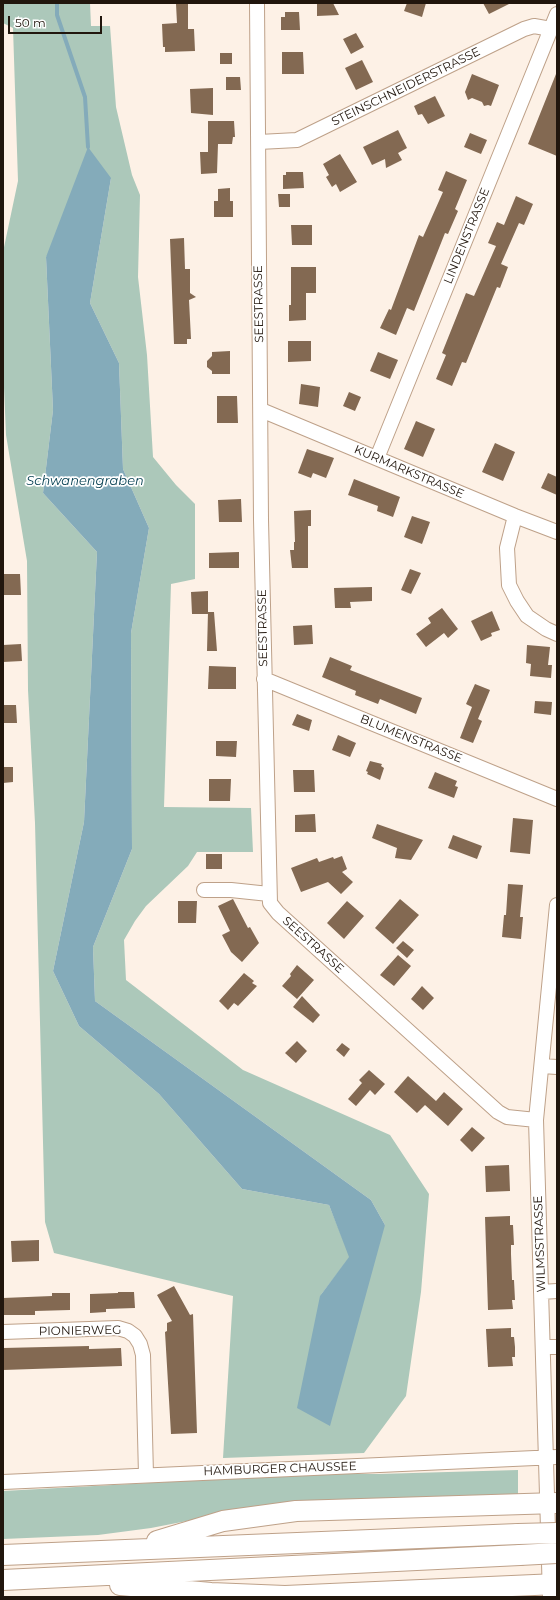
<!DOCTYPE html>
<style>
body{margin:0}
#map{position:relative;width:560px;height:1600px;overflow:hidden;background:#fdf1e6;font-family:Montserrat,sans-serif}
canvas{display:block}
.frame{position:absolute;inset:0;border:4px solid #21160d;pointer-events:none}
.scale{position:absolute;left:8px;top:16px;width:94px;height:18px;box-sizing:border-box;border:2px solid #21160d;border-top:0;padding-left:5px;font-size:12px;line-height:14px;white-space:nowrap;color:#21160d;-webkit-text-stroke:3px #fff;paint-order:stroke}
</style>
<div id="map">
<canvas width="560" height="1600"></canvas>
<div class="frame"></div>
<div class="scale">50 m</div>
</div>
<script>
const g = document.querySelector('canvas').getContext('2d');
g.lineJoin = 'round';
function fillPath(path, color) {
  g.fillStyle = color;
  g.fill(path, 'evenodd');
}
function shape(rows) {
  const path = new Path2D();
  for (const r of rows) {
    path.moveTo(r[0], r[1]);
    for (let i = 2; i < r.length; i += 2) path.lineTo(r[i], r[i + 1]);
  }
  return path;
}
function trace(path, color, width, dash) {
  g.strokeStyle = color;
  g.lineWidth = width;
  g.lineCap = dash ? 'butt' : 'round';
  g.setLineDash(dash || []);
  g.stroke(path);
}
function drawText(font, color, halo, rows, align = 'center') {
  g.font = font + ' Montserrat,sans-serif';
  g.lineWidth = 3.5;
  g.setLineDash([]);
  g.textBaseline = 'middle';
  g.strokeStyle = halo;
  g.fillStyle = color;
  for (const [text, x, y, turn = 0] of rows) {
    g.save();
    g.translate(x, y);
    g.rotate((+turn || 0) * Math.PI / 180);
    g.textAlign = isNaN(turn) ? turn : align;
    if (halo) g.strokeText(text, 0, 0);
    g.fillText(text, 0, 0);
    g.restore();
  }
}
fillPath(shape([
 [3,3,90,3,91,26,110,26,116,107,132,175,140,195,138,277,147,355,153,457,176,485,195,504,195,579,171,584,164,807,251,808,253,852,197,852,188,866,146,906,135,921,124,940,126,980,243,1070,390,1135,429,1194,421,1292,406,1396,364,1453,223,1458,233,1296,54,1253,45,1222,35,823,28,690,27,561,6,435,3,364,3,252,18,181,13,28,3,23],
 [111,178,90,303,119,363,123,469,149,528,131,633,132,849,93,947,95,1001,371,1200,385,1225,320,1296,350,1257,329,1205,242,1189,159,1094,79,1026,53,971,84,822,97,552,43,493,53,410,46,257],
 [518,1470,518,1498,233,1512,151,1528,98,1535,3,1539,3,1491,314,1474,378,1474]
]), '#acc8ba');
fillPath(shape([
 [88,147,111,178,90,303,119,363,123,469,149,528,131,633,132,849,93,947,95,1001,371,1200,385,1225,330,1426,297,1408,320,1296,349,1257,329,1205,242,1189,159,1094,79,1026,53,971,84,822,97,552,43,493,53,410,46,257]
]), '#84abba');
trace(shape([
 [57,3,57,15,85,97,88,147]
]), '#84abba', 4);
fillPath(shape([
 [317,3,333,3,339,15,317,16],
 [407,3,426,3,422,17,404,11],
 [483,3,511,3,489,14],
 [176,4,188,4,188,29,194,29,195,51,165,52,165,47,163,47,162,24,177,23],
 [285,12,299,12,300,30,281,30,281,17,285,17],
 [356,33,364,47,351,54,343,39],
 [282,52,303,52,304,74,282,74],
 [220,53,232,53,232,64,220,64],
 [362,60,373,82,356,90,345,68],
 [472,74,499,85,491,106,488,105,484,106,482,102,472,98,468,100,465,92],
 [556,74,557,74,557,156,528,144],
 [226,77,240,77,241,90,226,90],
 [213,88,213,115,191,113,190,89],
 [435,96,445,116,428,124,422,114,418,115,414,106],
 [208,121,234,121,235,137,233,137,232,144,218,144,217,173,201,174,200,152,208,152],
 [398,130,407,148,398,153,402,160,386,168,385,159,372,165,363,147],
 [470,133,487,140,481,154,464,147],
 [340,154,357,182,340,192,336,184,332,187,326,177,329,175,323,164],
 [446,171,467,180,455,209,458,211,448,234,445,233,414,311,407,308,396,335,380,328,389,309,391,310,419,235,423,237,443,192,438,190],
 [286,172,303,172,304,188,283,189,283,175,286,175],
 [230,188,230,201,233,201,233,217,214,217,214,201,218,201,218,189],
 [278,194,290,194,290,207,279,207],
 [516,196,533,204,524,225,519,223,501,264,508,267,500,288,497,287,466,363,462,362,452,386,436,379,446,355,442,353,466,293,474,296,496,246,488,243,497,222,504,225],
 [291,225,312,225,312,245,292,245],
 [184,238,185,269,190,269,190,293,196,297,189,300,191,339,187,339,187,344,174,344,170,239],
 [291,267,316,267,316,293,306,293,306,320,289,321,289,305,291,305],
 [288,341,311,341,311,361,288,362],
 [230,351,230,374,212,374,212,371,207,367,207,361,212,356,212,352],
 [378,352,398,360,390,379,370,371],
 [301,384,320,387,318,407,299,404],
 [349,392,361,397,355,411,343,406],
 [217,396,237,396,238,423,217,423],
 [416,421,435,429,423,457,404,449],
 [495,443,515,452,503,481,482,472],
 [307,449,334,458,326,478,313,473,311,478,298,473],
 [548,473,557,477,557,495,541,488],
 [354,479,400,497,393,517,377,511,378,506,348,495],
 [241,499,242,522,219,522,218,500],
 [311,510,311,526,308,526,308,568,292,568,290,550,294,550,294,542,295,542,294,511],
 [412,516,430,522,422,544,404,537],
 [239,552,239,568,209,568,209,553],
 [410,569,421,573,411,594,401,590],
 [3,574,20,574,21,595,3,595],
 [372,587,372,601,350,602,351,608,335,608,334,588],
 [208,591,208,614,192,614,191,592],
 [442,608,458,629,448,638,444,633,426,647,416,634,431,623,428,618],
 [492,611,500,630,491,633,492,636,481,641,471,621],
 [208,612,214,612,217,651,207,651],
 [312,625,313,644,294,645,293,626],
 [21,644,22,661,3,662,3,645],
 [527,645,550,647,548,665,552,665,551,678,530,676,531,664,526,663],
 [330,657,352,666,350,670,422,698,416,714,380,699,378,704,355,695,356,691,322,677],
 [209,666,236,667,236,689,208,689],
 [475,684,490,690,478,719,482,721,473,743,460,738,472,707,466,704],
 [535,701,552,702,551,715,534,713],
 [3,705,16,705,17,723,3,723],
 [297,714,312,720,309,731,292,725],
 [338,735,356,743,350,757,332,750],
 [216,741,237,741,236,757,216,756],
 [370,761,382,764,381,766,384,768,380,780,367,774,368,772,366,771],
 [3,767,13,767,13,782,3,783],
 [293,770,314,770,315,792,294,792],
 [435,772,457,781,455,786,458,787,454,798,428,788],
 [209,779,231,779,230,801,209,801],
 [315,814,316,832,295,832,295,815],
 [513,818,533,820,530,854,510,852],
 [377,824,423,840,411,860,395,858,397,848,372,838],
 [453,835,482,846,477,859,448,848],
 [206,854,222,854,222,869,206,869],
 [342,856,347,869,342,872,353,882,341,894,328,882,301,892,291,868,317,858,319,862,333,857,334,859],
 [508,884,523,885,520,917,523,917,521,939,502,937,504,915,506,915],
 [233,899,248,928,250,927,259,943,242,962,231,952,222,935,230,931,218,906],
 [400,899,419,915,393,944,375,928],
 [178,901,197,901,196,923,178,923],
 [347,901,364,916,344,939,327,923],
 [403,941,414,950,407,958,396,948],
 [398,955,411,966,394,986,380,975],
 [297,965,314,980,297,999,282,986,291,976,290,974],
 [244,973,254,981,252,983,257,986,238,1006,234,1003,228,1010,219,1001],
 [422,986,434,998,423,1010,411,999],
 [302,996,320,1015,313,1023,293,1007],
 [297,1041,307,1051,296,1063,285,1053],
 [342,1043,350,1049,344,1057,336,1050],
 [369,1070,385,1084,375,1095,370,1090,356,1106,348,1099,362,1083,359,1080],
 [408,1076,436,1101,444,1092,463,1109,448,1126,425,1105,417,1113,394,1092],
 [472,1127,485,1138,472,1152,460,1140],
 [509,1165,510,1191,486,1192,485,1166],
 [510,1216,510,1225,513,1225,514,1245,511,1245,511,1254,512,1280,514,1280,515,1300,512,1300,513,1309,488,1310,485,1217],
 [39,1240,39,1261,12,1262,11,1241],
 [174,1286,190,1315,193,1314,197,1433,171,1434,165,1332,167,1331,167,1323,172,1321,157,1295],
 [118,1292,134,1292,135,1308,106,1309,106,1312,90,1313,90,1294,118,1293],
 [52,1293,70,1293,70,1310,35,1311,35,1315,3,1315,3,1298,52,1296],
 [511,1328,511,1337,514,1337,515,1347,515,1357,512,1357,513,1366,488,1367,486,1329],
 [89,1346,89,1349,121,1348,122,1366,3,1370,3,1348]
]), '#836952');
const minor = shape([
 [257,3,261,520,270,903,278,913,498,1112,507,1117,536,1120],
 [259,142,297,140,524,29,534,26,551,29],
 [261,410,515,516,557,532],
 [377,458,557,14],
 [515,516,507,548,509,585,517,601,527,616,546,629,557,634],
 [264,679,557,799],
 [204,890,231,890,269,894],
 [542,1066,557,1067],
 [541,1292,557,1291],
 [3,1332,118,1328,128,1331,135,1336,140,1344,143,1355,146,1475],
 [543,1347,557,1347],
 [3,1482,557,1457],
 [550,1597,536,1120,557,905]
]);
const highway = shape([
 [157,1541,223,1521,296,1511,557,1503],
 [3,1555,518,1534],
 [3,1580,520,1555],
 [120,1585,211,1593,285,1596,557,1584]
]);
trace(minor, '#bea189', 16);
trace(highway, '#bea189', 22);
trace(minor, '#fff', 14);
trace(highway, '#fff', 20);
const highwayBridge = shape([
 [518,1534,557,1533],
 [520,1555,557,1553]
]);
trace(highwayBridge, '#bea189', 22, []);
trace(highwayBridge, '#fff', 20);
drawText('12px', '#21160d', '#fff', [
 ["STEINSCHNEIDERSTRASSE",406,87,-26],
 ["LINDENSTRASSE",467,236,-68],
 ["SEESTRASSE",259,304,-91],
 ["KURMARKSTRASSE",409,472,23],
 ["SEESTRASSE",263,628,-91],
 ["BLUMENSTRASSE",411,739,22],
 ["SEESTRASSE",313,945,42],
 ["WILMSSTRASSE",540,1244,-92],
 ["PIONIERWEG",80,1331,-1],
 ["HAMBURGER CHAUSSEE",280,1469,-2]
]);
drawText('italic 13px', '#074153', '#fff', [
 ["Schwanengraben",85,481]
]);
</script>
